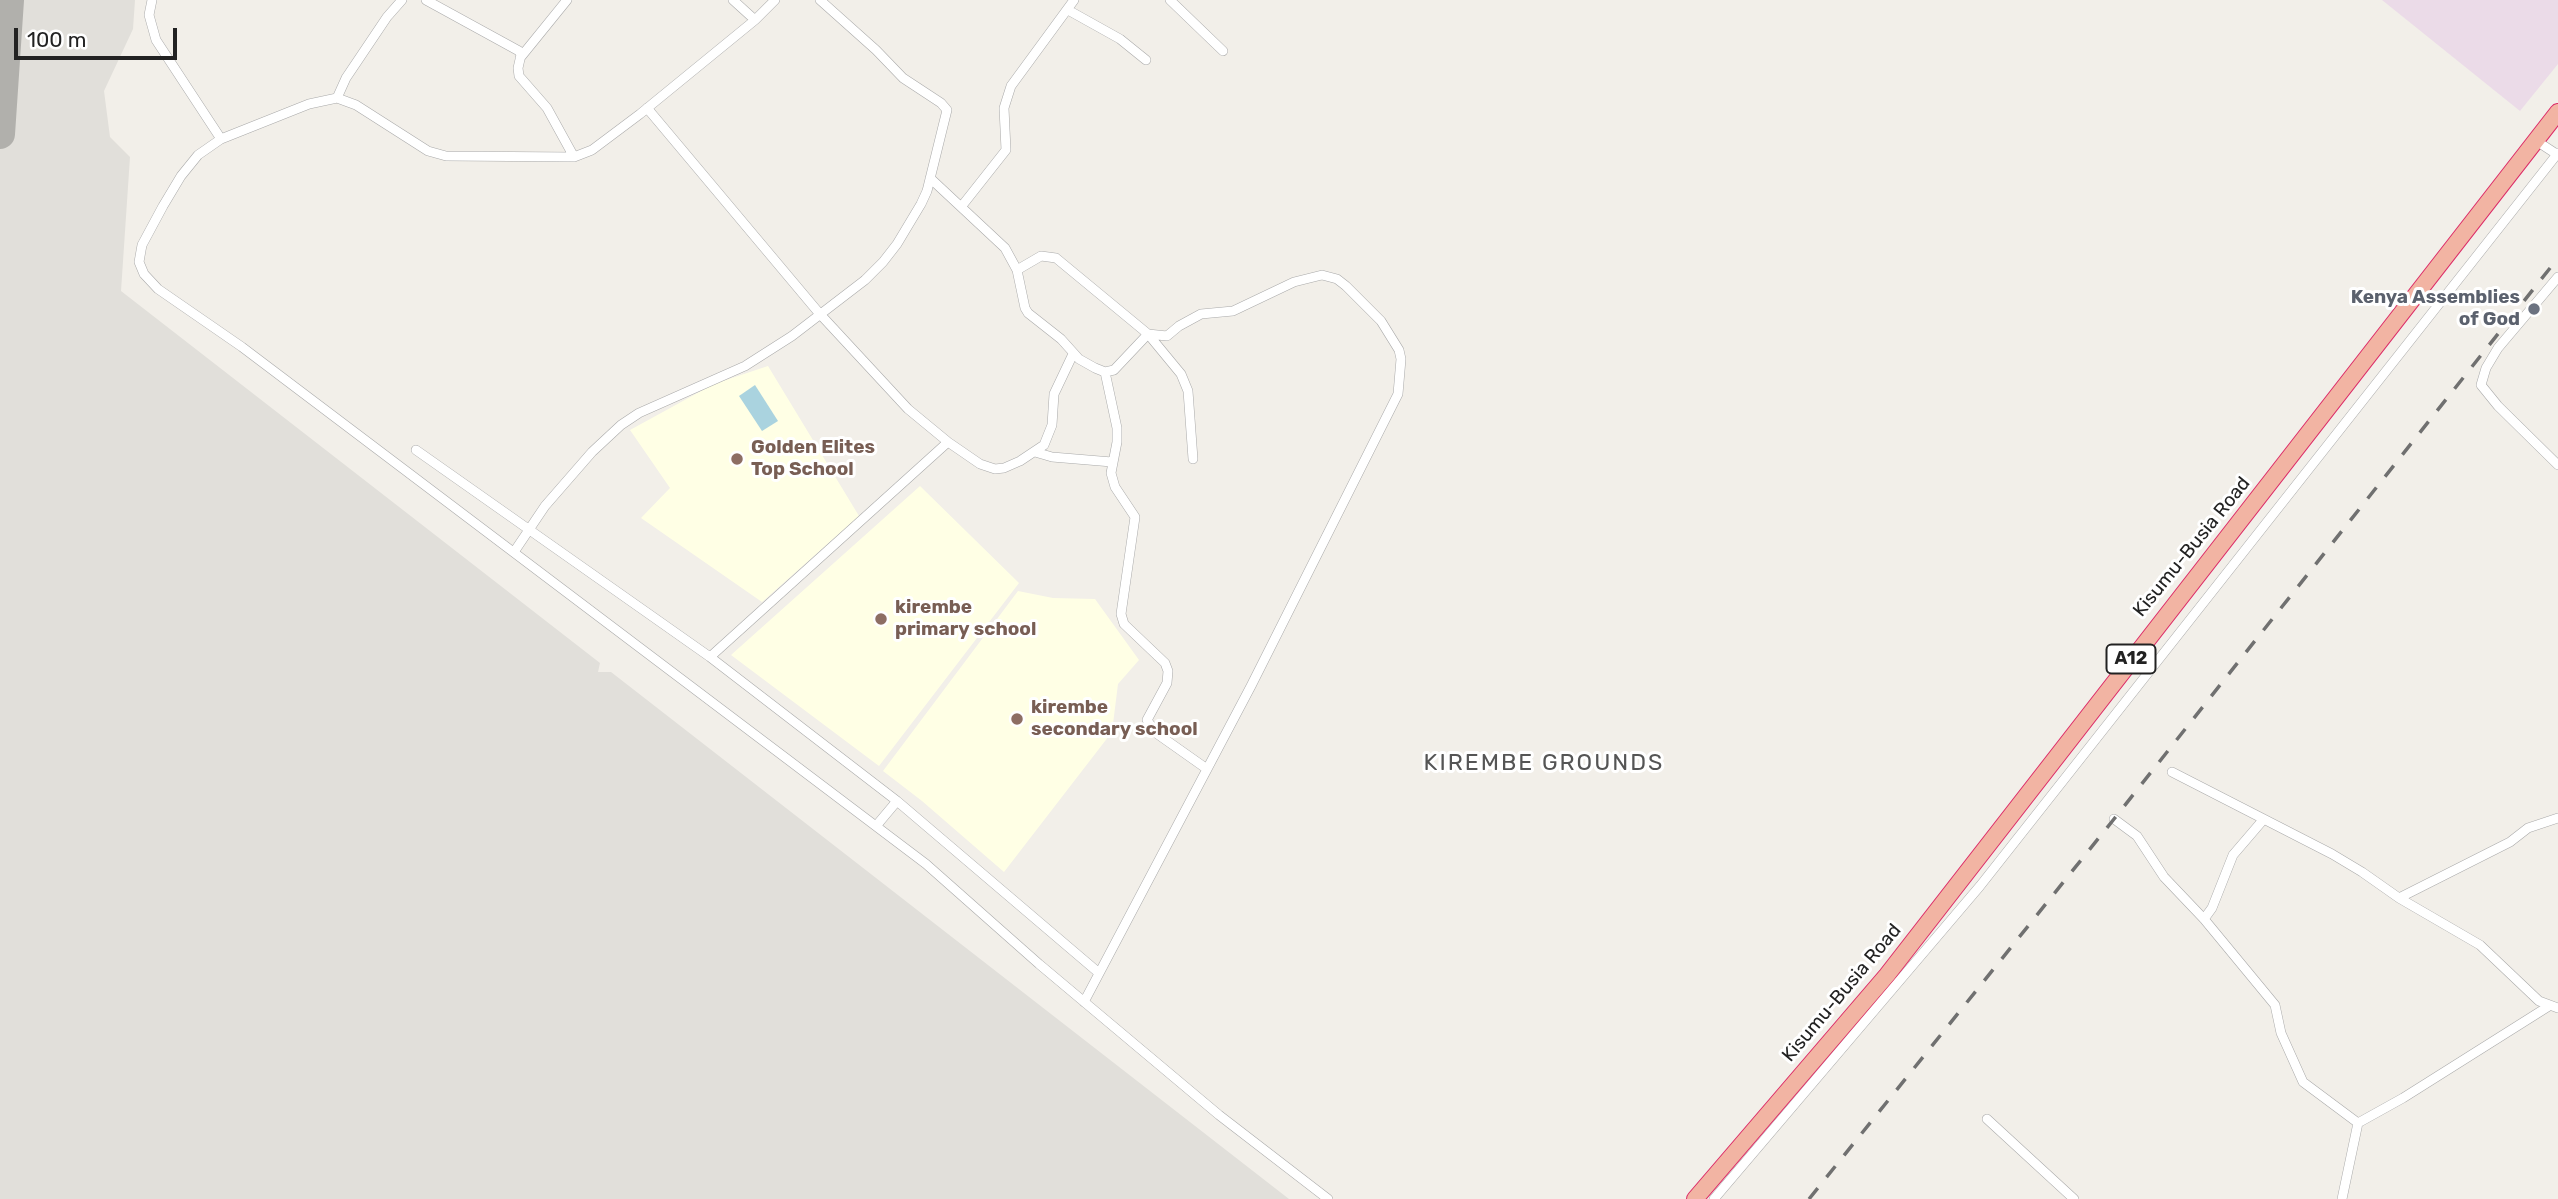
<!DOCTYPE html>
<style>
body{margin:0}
#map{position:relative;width:2558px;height:1199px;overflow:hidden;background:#f2efe9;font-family:Rubik,sans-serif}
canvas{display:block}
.scale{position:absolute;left:14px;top:28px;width:163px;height:32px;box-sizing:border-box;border:4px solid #222;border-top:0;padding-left:9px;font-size:21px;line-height:24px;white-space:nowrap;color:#222;-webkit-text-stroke:5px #fff;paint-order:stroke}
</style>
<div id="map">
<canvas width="2558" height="1199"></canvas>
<div class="scale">100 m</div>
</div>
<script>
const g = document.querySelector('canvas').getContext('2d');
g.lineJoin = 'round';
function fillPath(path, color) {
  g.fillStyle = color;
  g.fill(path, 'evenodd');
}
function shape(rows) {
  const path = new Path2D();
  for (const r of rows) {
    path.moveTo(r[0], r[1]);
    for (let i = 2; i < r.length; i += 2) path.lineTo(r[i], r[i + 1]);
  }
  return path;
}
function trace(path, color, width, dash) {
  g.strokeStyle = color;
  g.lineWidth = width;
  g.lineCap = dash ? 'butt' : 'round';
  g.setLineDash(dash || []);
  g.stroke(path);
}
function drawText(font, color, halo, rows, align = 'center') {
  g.font = font + ' Rubik,sans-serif';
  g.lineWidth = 6;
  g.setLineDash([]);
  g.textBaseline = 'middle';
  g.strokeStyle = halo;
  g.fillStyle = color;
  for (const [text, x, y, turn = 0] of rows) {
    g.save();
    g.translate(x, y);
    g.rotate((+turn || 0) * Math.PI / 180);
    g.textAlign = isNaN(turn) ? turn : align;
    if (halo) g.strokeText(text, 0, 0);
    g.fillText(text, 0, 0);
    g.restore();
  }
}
fillPath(shape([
 [2382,0,2558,0,2558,64,2520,111]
]), '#ebdbe8');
fillPath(shape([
 [768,366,859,516,762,602,641,518,670,488,630,430,714,384],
 [920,486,1019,583,879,766,731,655],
 [1018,591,1053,598,1095,599,1139,660,1118,684,1112,732,1004,872,922,801,883,771]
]), '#ffffe5');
fillPath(shape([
 [0,0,135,0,133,29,104,91,110,137,130,157,121,291,600,663,598,672,611,672,1289,1199,0,1199]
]), '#e1dfda');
fillPath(shape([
 [755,385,778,421,762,431,739,396]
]), '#aad3df');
trace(shape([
 [0,134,9,0]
]), '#b1b0ac', 30);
const minor = shape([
 [152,0,149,15,156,40,221,139],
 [426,0,519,51,521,55,518,68,519,76,547,108,574,157],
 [733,0,755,20],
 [775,0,755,20,640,114,592,150,574,157,446,156,428,151,356,105,337,98,309,104,221,139,198,155,181,176,163,206,142,245,139,262,144,274,158,289,242,347,926,864,1039,964,1219,1115,1328,1199],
 [1170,0,1223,51],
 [1068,10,1120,39,1146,60],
 [520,58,567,0],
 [337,98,346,78,387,17,402,0],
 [647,108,819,313,908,409,948,442,980,464,995,469,1004,468,1020,461,1044,445,1052,425,1054,394,1073,354],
 [2535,140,2558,155],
 [930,178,1005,248,1017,270,1025,308,1028,313,1061,339,1079,359,1095,368,1105,372,1114,370,1148,334,1167,336,1179,326,1201,314,1233,311,1294,282,1322,275,1337,279,1346,286,1381,321,1399,350,1401,359,1398,394,1251,686,1084,1002],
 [961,207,1006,150,1004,108,1011,86,1074,0],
 [1017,270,1041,256,1056,258,1148,334,1181,374,1188,391,1193,459],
 [2558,277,2498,348,2486,368,2481,385,2498,406,2558,465],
 [1105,372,1117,428,1117,442,1111,473,1115,487,1135,517,1121,614,1124,624,1165,663,1168,671,1167,683,1147,720,1156,733,1207,769],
 [416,450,710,657,897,801,1099,973],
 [1035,452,1052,457,1112,462],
 [514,552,545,506,592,452,621,425,639,413,745,366,792,336,865,280,883,262,897,244,921,204,927,191,947,110,941,103,903,78,876,50,820,0],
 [710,657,948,442],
 [2172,772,2332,854,2362,872,2399,898,2480,945,2539,1001,2558,1008],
 [2114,819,2137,836,2164,877,2204,919,2275,1005,2281,1033,2303,1082,2358,1123],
 [876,826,897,801],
 [2399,898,2510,842,2528,828,2558,818],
 [2204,919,2212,908,2233,855,2263,820],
 [1987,1119,2074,1199],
 [1714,1199,1980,886,2558,153],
 [2342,1199,2358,1123,2403,1098,2549,1006]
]);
const trunk = shape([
 [1695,1199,1887,975,2558,112]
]);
trace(minor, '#a9a9a9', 10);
trace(trunk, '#dc2a67', 18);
trace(minor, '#fff', 9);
trace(trunk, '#f2b4a3', 16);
trace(shape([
 [1809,1199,2114,819,2558,258]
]), '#707070', 3.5, [14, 14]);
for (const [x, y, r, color] of [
 [2534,309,7,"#6b7280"],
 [737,459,7,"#8d6e63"],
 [881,619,7,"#8d6e63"],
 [1017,719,7,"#8d6e63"]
]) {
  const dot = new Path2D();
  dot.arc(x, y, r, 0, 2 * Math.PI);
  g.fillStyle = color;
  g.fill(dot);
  trace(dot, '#fff', 2.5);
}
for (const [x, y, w] of [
 [2131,659,49]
]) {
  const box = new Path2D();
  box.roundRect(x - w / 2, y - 14.5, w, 29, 5);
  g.fillStyle = '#fff';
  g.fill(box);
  trace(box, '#222', 2);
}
drawText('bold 18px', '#222', null, [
 ["A12",2131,659]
]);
drawText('bold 19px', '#5b616d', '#fff', [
 ["Kenya Assemblies",2520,298],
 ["of God",2520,320]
], 'right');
drawText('bold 19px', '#785e54', '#fff', [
 ["Golden Elites",751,448],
 ["Top School",751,470],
 ["kirembe",895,608],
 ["primary school",895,630],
 ["kirembe",1031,708],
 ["secondary school",1031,730]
], 'left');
drawText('19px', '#222', '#fff', [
 ["Kisumu-Busia Road",2192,547,-51],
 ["Kisumu-Busia Road",1842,993,-50]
]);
g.letterSpacing = '2px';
drawText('23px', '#555', '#fff', [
 ["KIREMBE GROUNDS",1544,763]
]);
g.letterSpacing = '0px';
</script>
